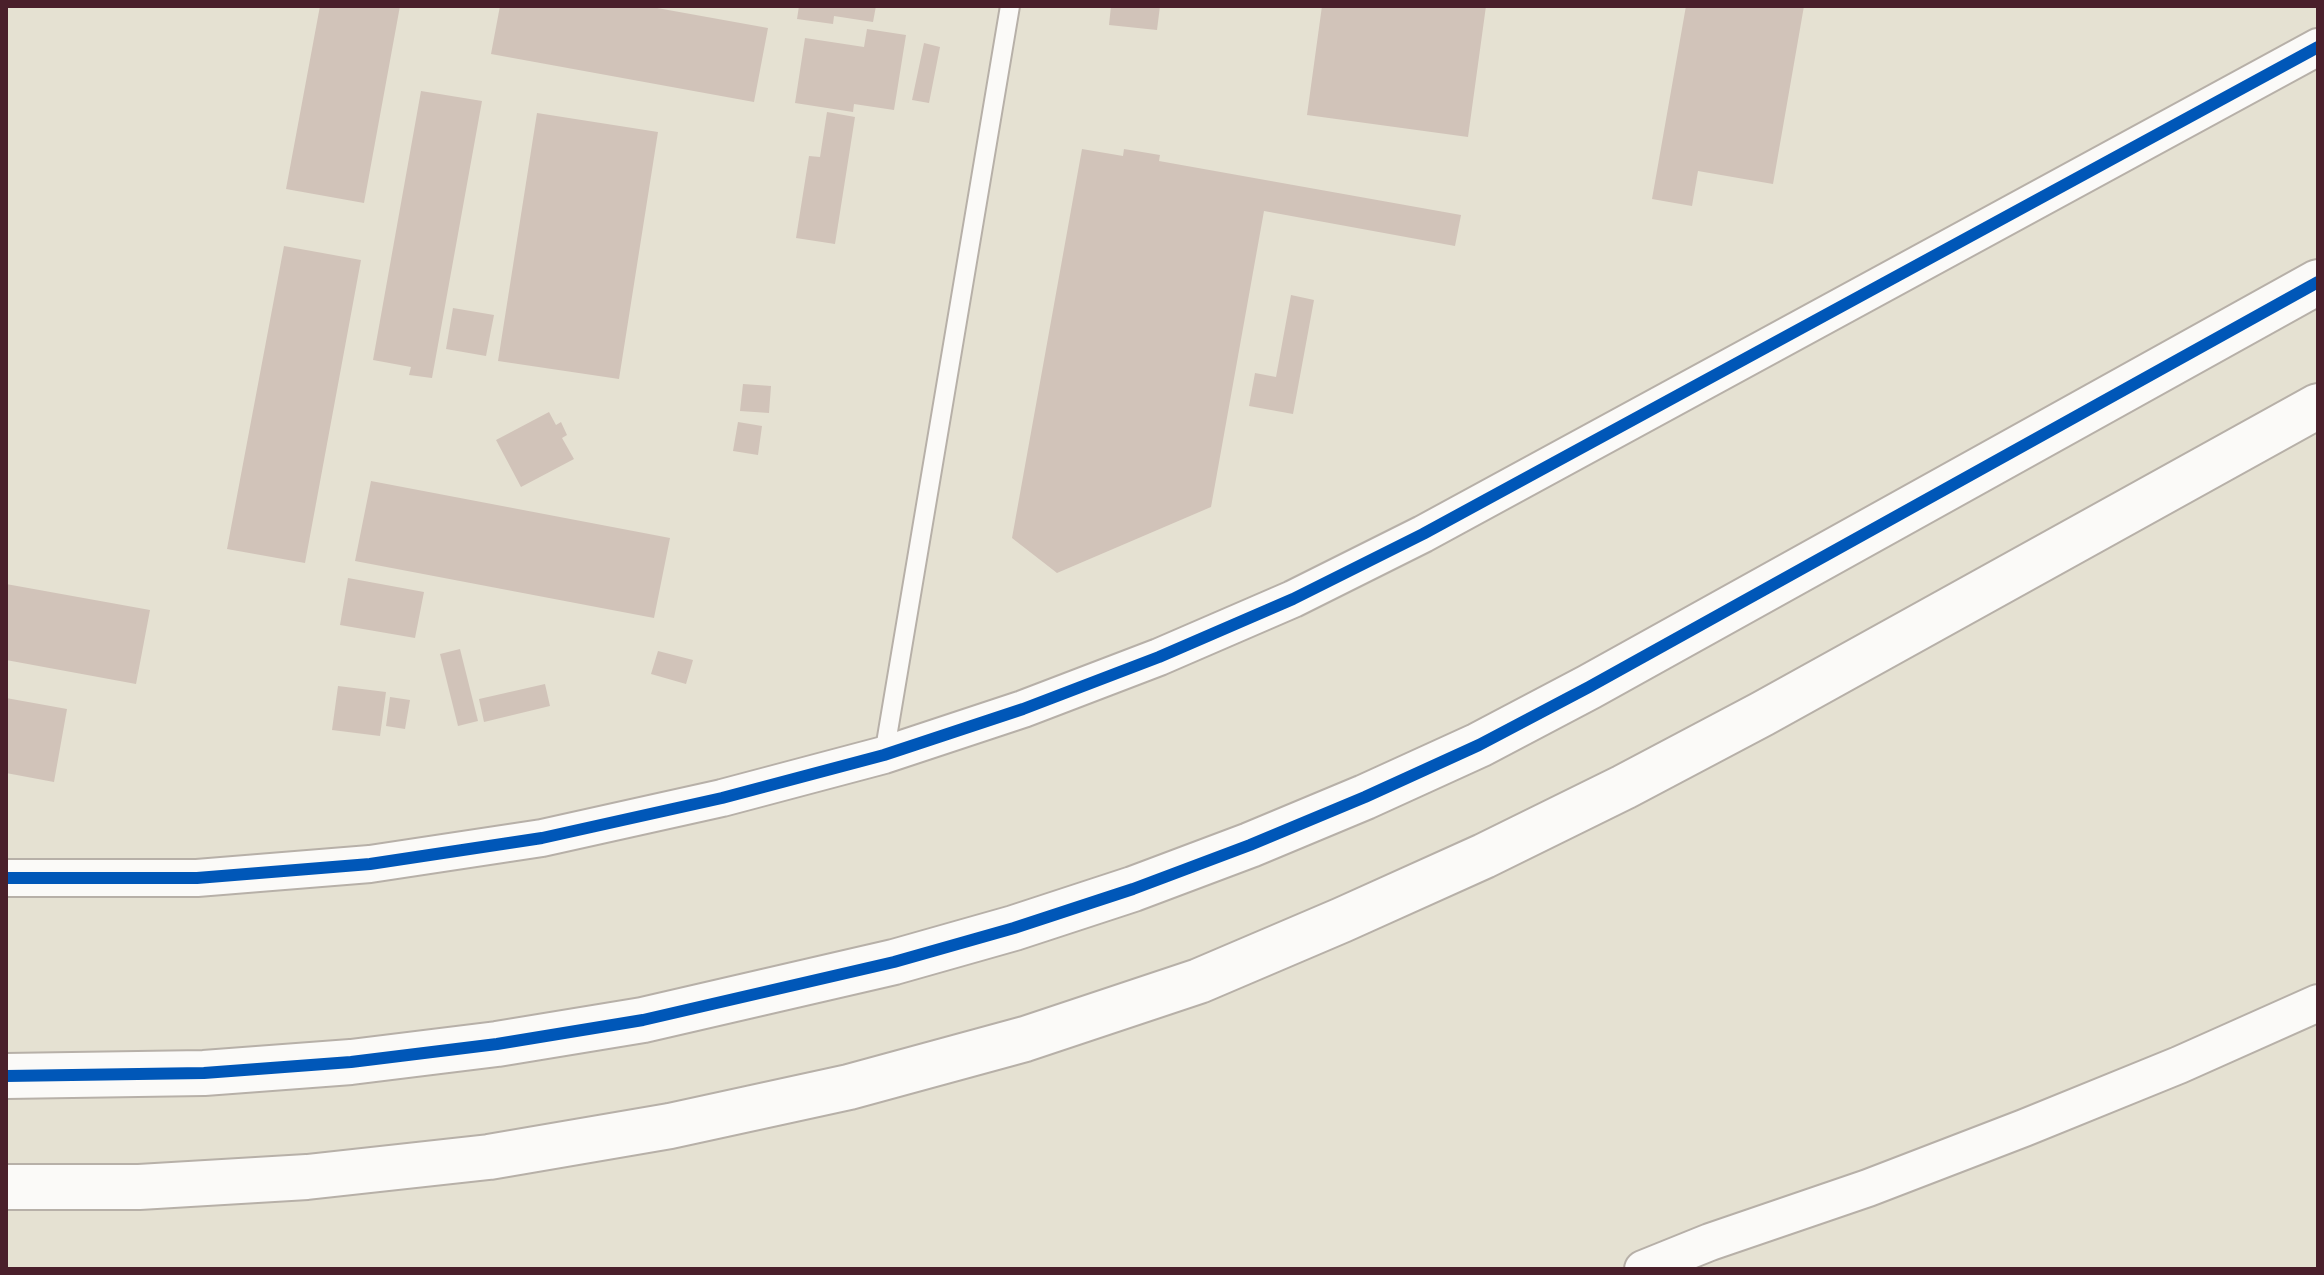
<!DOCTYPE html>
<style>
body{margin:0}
#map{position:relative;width:2324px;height:1275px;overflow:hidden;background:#e5e1d2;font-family:Kalam,sans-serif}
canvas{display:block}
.frame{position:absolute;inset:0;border:8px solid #4a1f2b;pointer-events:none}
</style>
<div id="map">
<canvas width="2324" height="1275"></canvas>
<div class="frame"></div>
</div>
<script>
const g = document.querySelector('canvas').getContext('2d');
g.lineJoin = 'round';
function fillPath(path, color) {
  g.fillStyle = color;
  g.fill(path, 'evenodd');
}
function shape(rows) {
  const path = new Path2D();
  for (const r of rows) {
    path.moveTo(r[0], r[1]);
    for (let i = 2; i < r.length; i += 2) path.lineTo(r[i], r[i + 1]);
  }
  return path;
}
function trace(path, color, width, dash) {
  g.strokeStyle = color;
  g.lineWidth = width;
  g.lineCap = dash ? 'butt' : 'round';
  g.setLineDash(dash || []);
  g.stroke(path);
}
fillPath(shape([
 [320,6,400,6,364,203,286,189],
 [500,6,646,6,768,28,754,102,491,54],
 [799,6,876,6,873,22,834,16,833,24,797,19],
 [1111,6,1160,6,1157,30,1109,25],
 [1322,6,1486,6,1468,137,1307,115],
 [1686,6,1804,6,1773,184,1698,171,1692,206,1652,199],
 [867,29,906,35,894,110,854,104,853,112,795,103,805,38,864,47],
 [924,43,940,47,929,103,912,100],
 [421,91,482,101,432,378,409,375,411,367,373,360],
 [827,112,855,117,835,244,796,238,809,156,820,157],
 [537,113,658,132,619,379,498,361],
 [1082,149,1123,156,1124,149,1160,155,1159,161,1461,215,1455,246,1264,211,1211,507,1057,573,1012,538],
 [284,246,361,260,305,563,227,549],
 [1291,295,1314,300,1293,414,1249,406,1255,373,1276,377],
 [453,308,494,315,486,356,446,349],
 [743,384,771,386,769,413,740,411],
 [549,412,556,425,561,422,567,435,562,438,574,459,521,487,496,440],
 [738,422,762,426,758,455,733,451],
 [371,481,670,538,654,618,355,561],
 [348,578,424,592,415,638,340,625],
 [6,584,150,610,136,684,6,660],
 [460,649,478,721,458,726,440,654],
 [658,651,693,660,686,684,651,674],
 [545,684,550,706,484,722,479,699],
 [338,686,386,692,380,736,332,730],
 [390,697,410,700,405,729,386,726],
 [6,698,67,709,54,782,6,773]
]), '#d1c3b9');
const service = shape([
 [884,755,1010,6]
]);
const minor = shape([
 [6,878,197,878,370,864,542,838,722,798,884,755,1023,709,1159,657,1293,599,1423,534,2318,47],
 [1643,1269,1710,1242,1868,1188,2024,1128,2179,1065,2318,1003]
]);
const tertiary = shape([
 [6,1076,204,1073,351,1062,497,1044,643,1020,894,962,1014,928,1133,889,1250,845,1365,797,1479,745,1589,687,2318,282],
 [6,1187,139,1187,307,1177,489,1157,670,1126,849,1087,1025,1039,1199,981,1342,920,1484,856,1624,787,1762,714,2318,406]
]);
trace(service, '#b7b0a8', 22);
trace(minor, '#b7b0a8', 40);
trace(tertiary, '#b7b0a8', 48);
trace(service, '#fbfaf8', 18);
trace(minor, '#fbfaf8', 36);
trace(tertiary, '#fbfaf8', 44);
trace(shape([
 [6,878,197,878,370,864,542,838,722,798,884,755,1023,709,1159,657,1293,599,1423,534,2318,47],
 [6,1076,204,1073,351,1062,497,1044,643,1020,894,962,1014,928,1133,889,1250,845,1365,797,1479,745,1589,687,2318,282]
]), '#0057b8', 12);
</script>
